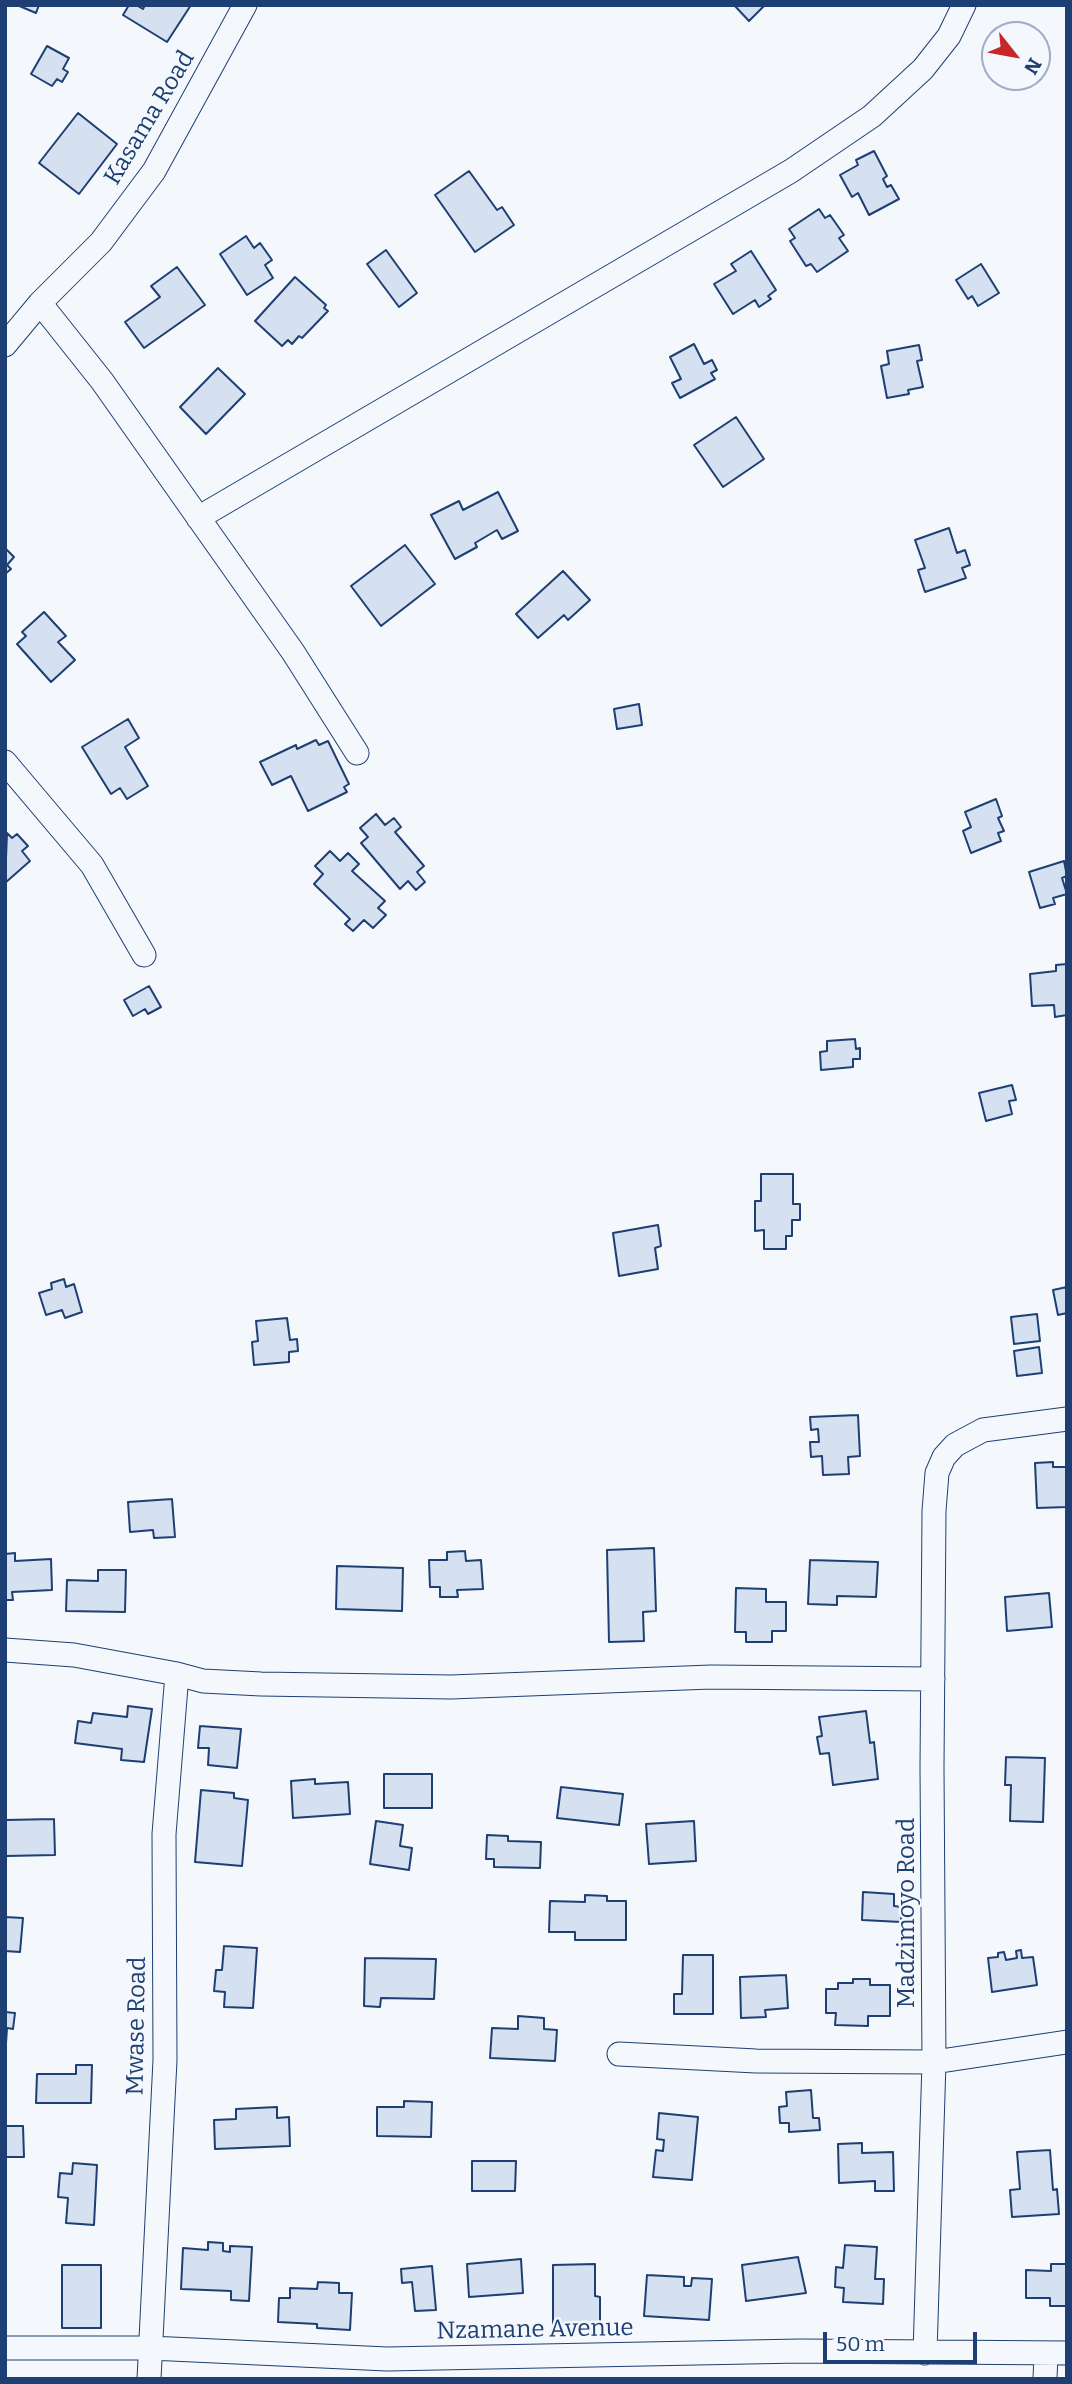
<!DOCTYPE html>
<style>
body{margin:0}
#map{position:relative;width:1072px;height:2384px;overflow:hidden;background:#f4f7fb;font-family:Bitter,serif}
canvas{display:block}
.frame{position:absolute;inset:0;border:7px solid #1d3f73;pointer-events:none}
.north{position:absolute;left:981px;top:21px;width:70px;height:70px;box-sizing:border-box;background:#f4f7fb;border:2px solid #9eadc5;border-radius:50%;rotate:121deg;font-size:19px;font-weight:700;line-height:28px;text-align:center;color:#1d3f73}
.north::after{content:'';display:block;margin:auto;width:24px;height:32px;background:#c62828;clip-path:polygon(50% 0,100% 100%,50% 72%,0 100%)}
.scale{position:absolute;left:823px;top:2332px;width:154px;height:32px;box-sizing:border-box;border:4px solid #1d3f73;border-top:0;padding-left:9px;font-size:21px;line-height:24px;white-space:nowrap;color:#1d3f73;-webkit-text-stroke:5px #f4f7fb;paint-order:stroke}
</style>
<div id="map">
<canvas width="1072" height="2384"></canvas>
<div class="frame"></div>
<div class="north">N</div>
<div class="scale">50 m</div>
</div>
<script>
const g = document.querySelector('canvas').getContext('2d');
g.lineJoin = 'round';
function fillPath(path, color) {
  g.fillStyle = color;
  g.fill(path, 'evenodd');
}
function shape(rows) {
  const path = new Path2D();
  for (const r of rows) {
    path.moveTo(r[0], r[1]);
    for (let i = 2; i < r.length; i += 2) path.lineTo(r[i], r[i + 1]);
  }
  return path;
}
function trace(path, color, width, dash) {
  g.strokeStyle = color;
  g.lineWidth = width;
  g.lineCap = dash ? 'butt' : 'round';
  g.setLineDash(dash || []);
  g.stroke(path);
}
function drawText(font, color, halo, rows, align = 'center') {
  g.font = font + ' Bitter,serif';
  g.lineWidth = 5;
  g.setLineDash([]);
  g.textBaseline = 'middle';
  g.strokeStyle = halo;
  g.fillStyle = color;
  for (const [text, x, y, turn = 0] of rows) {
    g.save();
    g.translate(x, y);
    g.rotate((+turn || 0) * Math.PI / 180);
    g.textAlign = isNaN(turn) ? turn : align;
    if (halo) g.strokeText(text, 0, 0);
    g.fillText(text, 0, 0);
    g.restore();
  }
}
const building = shape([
 [17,5,39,5,36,13,17,5],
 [129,5,136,5,143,9,145,5,191,5,167,42,123,15,129,5],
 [734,5,765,5,749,21,734,5],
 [47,46,69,58,63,69,68,72,62,82,57,79,52,86,31,74,47,46],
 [78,113,117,144,79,194,39,163,78,113],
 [874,151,887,176,883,179,887,187,891,185,899,199,869,215,858,193,852,197,840,175,858,165,856,160,874,151],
 [469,171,497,210,502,207,514,225,475,252,435,195,469,171],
 [819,209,825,218,830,215,844,235,839,238,848,251,817,272,811,264,806,266,790,241,795,238,789,229,819,209],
 [246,236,254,248,260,243,272,260,265,265,273,278,247,295,220,254,246,236],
 [386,250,417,293,399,307,367,264,386,250],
 [751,251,776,290,768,296,771,299,759,307,755,300,733,314,714,284,736,271,731,264,751,251],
 [981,264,999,293,978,306,972,296,968,299,956,280,981,264],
 [177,267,205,305,144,348,125,322,160,297,151,286,177,267],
 [295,277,326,305,324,308,328,311,302,338,299,336,292,344,288,340,282,346,255,321,295,277],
 [694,344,704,364,712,360,717,370,711,373,715,379,680,398,672,383,681,379,670,357,694,344],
 [919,345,922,360,917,361,923,387,908,390,909,394,887,398,881,366,889,364,887,351,919,345],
 [218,368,245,394,206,434,180,407,218,368],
 [736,417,764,459,723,487,694,445,736,417],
 [498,492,518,531,502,539,497,530,475,543,477,547,455,559,431,515,459,501,463,510,498,492],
 [949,528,957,553,965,550,970,565,962,568,966,578,925,592,918,570,925,568,915,540,949,528],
 [405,545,435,584,381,626,351,586,405,545],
 [5,548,14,557,7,565,11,569,5,574,5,548],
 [563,571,590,600,568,620,564,615,538,638,516,614,563,571],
 [44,612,66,636,58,642,75,660,51,682,17,644,26,636,22,632,44,612],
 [639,704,642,725,617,729,614,709,639,704],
 [128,719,139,738,125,747,148,786,127,799,120,788,111,794,82,747,128,719],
 [316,740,319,745,328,741,349,784,344,787,347,792,308,811,291,776,272,785,260,762,296,745,297,749,316,740],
 [996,799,1002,816,998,818,1004,831,998,833,1001,841,971,853,963,831,971,827,965,812,996,799],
 [376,814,385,825,394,818,401,827,395,832,424,866,417,872,425,882,416,890,408,881,400,889,361,843,368,837,360,828,376,814],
 [7,833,12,838,17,834,28,846,22,851,30,861,5,883,7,833],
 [330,851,340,861,348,853,359,864,352,871,385,901,378,908,386,915,373,928,364,920,353,931,345,924,350,919,314,884,323,874,315,866,330,851],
 [1064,861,1067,876,1062,878,1067,894,1053,898,1055,904,1040,908,1029,872,1064,861],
 [1067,964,1067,1015,1055,1017,1054,1005,1032,1006,1030,974,1056,971,1056,965,1067,964],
 [149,986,161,1007,148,1014,145,1009,133,1016,124,1000,149,986],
 [855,1039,856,1049,860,1048,860,1059,853,1059,853,1067,821,1070,820,1052,827,1051,827,1041,855,1039],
 [1012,1085,1016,1100,1009,1101,1012,1114,986,1121,979,1093,1012,1085],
 [761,1174,793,1174,793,1204,800,1204,800,1220,792,1220,792,1236,786,1236,786,1249,764,1249,764,1230,755,1231,755,1201,761,1201,761,1174],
 [658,1225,661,1246,655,1248,658,1269,619,1276,613,1233,658,1225],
 [64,1279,66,1287,74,1284,82,1312,65,1318,62,1310,46,1315,39,1293,52,1289,51,1283,64,1279],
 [1067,1287,1067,1313,1058,1315,1053,1290,1067,1287],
 [1037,1314,1040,1341,1014,1344,1011,1317,1037,1314],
 [287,1318,290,1340,297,1339,298,1351,289,1352,289,1362,254,1365,252,1342,258,1341,256,1321,287,1318],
 [1039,1347,1042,1373,1017,1376,1014,1351,1039,1347],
 [858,1415,860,1456,848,1457,849,1474,823,1475,822,1456,811,1457,810,1442,819,1442,818,1429,811,1430,810,1417,858,1415],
 [1053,1462,1053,1467,1066,1467,1067,1507,1037,1508,1035,1463,1053,1462],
 [172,1499,175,1537,154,1538,153,1530,130,1532,128,1502,172,1499],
 [654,1548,656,1611,643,1612,644,1641,609,1642,607,1550,654,1548],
 [465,1551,466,1561,481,1560,483,1589,457,1590,458,1597,440,1597,440,1587,430,1587,429,1560,447,1560,447,1552,465,1551],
 [15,1553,15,1561,51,1559,52,1590,12,1592,13,1600,5,1600,5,1554,15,1553],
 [810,1560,878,1562,876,1597,837,1596,837,1605,808,1604,810,1560],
 [337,1566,403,1568,402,1611,336,1609,337,1566],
 [98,1570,126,1570,125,1612,66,1611,67,1580,98,1581,98,1570],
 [736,1588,766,1589,766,1602,786,1602,786,1631,772,1631,772,1642,746,1642,746,1632,735,1632,736,1588],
 [1049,1593,1052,1627,1007,1631,1005,1597,1049,1593],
 [128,1706,152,1709,144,1762,121,1760,122,1749,75,1743,78,1721,91,1723,93,1713,127,1717,128,1706],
 [866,1711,870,1743,874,1742,878,1779,833,1785,829,1753,820,1754,817,1737,822,1736,819,1717,866,1711],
 [200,1726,241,1729,237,1768,208,1765,209,1748,198,1748,200,1726],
 [1006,1757,1045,1758,1043,1822,1010,1821,1011,1785,1005,1785,1006,1757],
 [384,1774,432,1774,432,1808,384,1808,384,1774],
 [315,1779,315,1784,348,1782,350,1814,293,1818,291,1781,315,1779],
 [561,1787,623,1794,619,1825,557,1818,561,1787],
 [201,1790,234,1793,234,1798,248,1800,242,1866,195,1862,201,1790],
 [54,1819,55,1855,6,1856,6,1820,54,1819],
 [376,1821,403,1825,400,1846,412,1848,409,1870,370,1864,376,1821],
 [694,1821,696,1861,649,1864,646,1824,694,1821],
 [487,1835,508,1836,508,1841,541,1842,540,1868,494,1867,494,1859,486,1859,487,1835],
 [863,1892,894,1894,894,1906,902,1907,901,1922,862,1920,863,1892],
 [585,1895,607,1896,607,1901,626,1901,626,1940,575,1940,575,1932,549,1932,550,1901,585,1902,585,1895],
 [5,1917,23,1918,20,1952,5,1951,5,1917],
 [224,1946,257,1948,253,2008,224,2007,225,1992,214,1991,216,1970,222,1970,224,1946],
 [1021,1950,1022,1958,1033,1957,1037,1985,992,1992,988,1958,998,1957,998,1953,1004,1952,1006,1960,1017,1958,1016,1951,1021,1950],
 [683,1955,713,1955,713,2014,674,2014,674,1994,682,1994,683,1955],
 [365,1958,436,1959,434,1999,381,1998,380,2007,364,2006,365,1958],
 [786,1975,788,2008,765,2010,766,2017,741,2018,740,1977,786,1975],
 [853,1979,870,1979,870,1985,890,1985,890,2016,868,2016,868,2026,835,2025,836,2013,826,2013,826,1989,838,1989,838,1983,853,1983,853,1979],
 [5,2012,15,2013,13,2029,7,2028,6,2043,5,2012],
 [518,2016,544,2018,544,2029,557,2030,555,2061,490,2058,492,2028,518,2029,518,2016],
 [76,2065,92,2065,91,2103,36,2103,37,2074,76,2074,76,2065],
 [811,2090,813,2118,819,2118,820,2130,789,2132,789,2123,780,2123,779,2107,787,2106,786,2092,811,2090],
 [404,2101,432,2102,431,2137,377,2136,377,2107,404,2107,404,2101],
 [277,2107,277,2118,289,2117,290,2146,215,2149,214,2120,236,2119,236,2109,277,2107],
 [659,2113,698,2117,692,2180,653,2177,656,2150,663,2151,664,2140,657,2139,659,2113],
 [5,2126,23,2126,24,2157,5,2157,5,2126],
 [862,2143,862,2153,893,2152,894,2191,875,2191,875,2181,839,2183,838,2144,862,2143],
 [1050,2150,1053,2190,1057,2189,1059,2214,1012,2217,1010,2190,1020,2189,1017,2152,1050,2150],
 [472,2161,516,2161,515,2191,472,2191,472,2161],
 [73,2163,97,2165,94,2225,66,2223,68,2198,58,2197,60,2173,72,2174,73,2163],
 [208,2242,223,2243,223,2251,230,2252,230,2246,252,2247,249,2301,231,2300,231,2291,181,2289,183,2248,208,2250,208,2242],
 [845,2245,877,2247,875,2279,884,2279,883,2304,843,2302,844,2288,835,2287,836,2267,843,2268,845,2245],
 [798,2257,806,2293,746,2301,742,2265,798,2257],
 [521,2259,523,2293,469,2297,467,2264,521,2259],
 [1067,2259,1067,2306,1050,2306,1050,2298,1026,2298,1026,2270,1051,2271,1051,2264,1067,2264,1067,2259],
 [595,2264,595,2296,600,2297,600,2324,553,2324,553,2265,595,2264],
 [62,2265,101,2265,101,2328,62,2328,62,2265],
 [432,2266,436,2310,415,2311,412,2282,402,2283,401,2269,432,2266],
 [647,2275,684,2277,684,2286,691,2286,692,2278,712,2279,709,2320,644,2316,647,2275],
 [318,2282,339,2283,339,2293,352,2293,350,2330,317,2328,317,2324,278,2322,279,2298,290,2298,290,2288,317,2289,318,2282]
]);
fillPath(building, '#d5e0f0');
trace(building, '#1d3f73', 2);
const minor = shape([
 [40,303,102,381,293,652,357,753],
 [5,345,40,303,101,242,154,171,245,5],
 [198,518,791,171,872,116,923,69,949,36,964,5],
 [5,762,92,865,144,955],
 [5,1650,74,1655,177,1674,203,1681,261,1684,451,1687,711,1677,933,1679],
 [619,2054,756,2061,934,2062,1067,2042],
 [5,2348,150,2348,387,2359,800,2351,1067,2353],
 [925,2353,934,2062,932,1768,934,1511,937,1473,944,1457,955,1445,983,1430,1067,1419],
 [149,2379,165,2060,164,1834,177,1674],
 [1045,2379,1046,2354]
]);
trace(minor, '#1d3f73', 25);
trace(minor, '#f4f7fb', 23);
drawText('24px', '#1d3f73', '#f4f7fb', [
 ["Kasama Road",150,118,-59],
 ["Madzimoyo Road",907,1913,-90],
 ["Mwase Road",137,2026,-89],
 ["Nzamane Avenue",535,2330,-1]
]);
</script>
